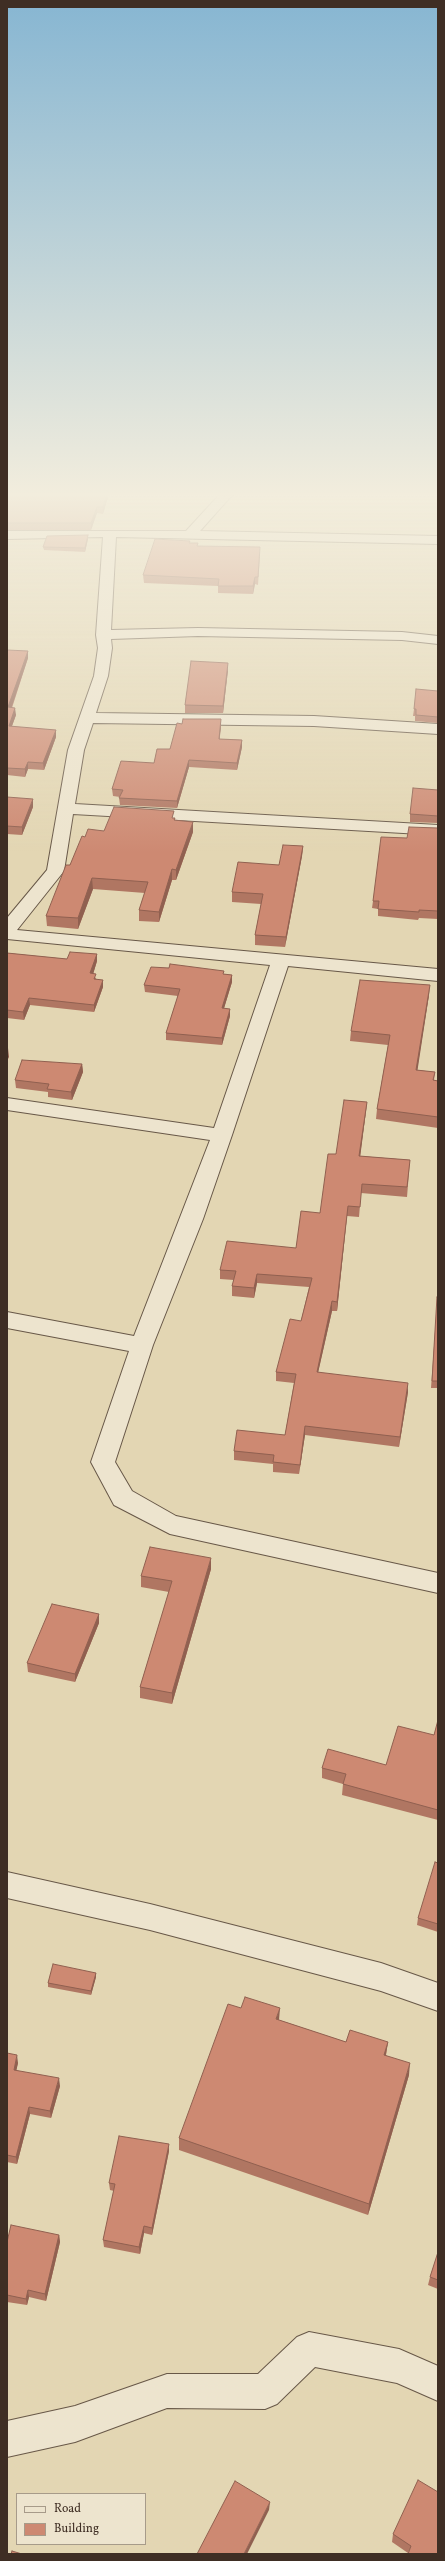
<!DOCTYPE html>
<style>
body{margin:0}
#map{position:relative;width:445px;height:2561px;overflow:hidden;background:#e3d6b3;font-family:Vollkorn,serif}
canvas{display:block}
.frame{position:absolute;inset:0;border:8px solid #3f2e24;pointer-events:none}
.legend{position:absolute;left:16px;top:2493px;width:130px;height:52px;box-sizing:border-box;background:#ede4ce;border:1px solid #a79b8a;margin:0;padding:5px 7px;list-style:none;font-size:12px;color:#3f2e24}
.legend li{display:flex;align-items:center;gap:8px;height:20px}
.legend b{width:20px;border:1px solid #a79b8a}
</style>
<div id="map">
<canvas width="445" height="2561"></canvas>
<div class="frame"></div>
<ul class="legend">
<li><b style="height:5px;background:#ede4ce"></b>Road</li>
<li><b style="height:11px;background:#cd8972"></b>Building</li>
</ul>
</div>
<script>
const g = document.querySelector('canvas').getContext('2d');
g.lineJoin = 'round';
function shape(rows) {
  const path = new Path2D();
  for (const r of rows) {
    path.moveTo(r[0], r[1]);
    for (let i = 2; i < r.length; i += 2) path.lineTo(r[i], r[i + 1]);
  }
  return path;
}
function trace(path, color, width, dash) {
  g.strokeStyle = color;
  g.lineWidth = width;
  g.lineCap = dash ? 'butt' : 'round';
  g.setLineDash(dash || []);
  g.stroke(path);
}
function fillPath(path, color) {
  g.fillStyle = color;
  g.fill(path, 'evenodd');
}
const minor = shape([
 [220,494,233,494,200,531,438,536,438,544,116,537,111,630,198,628,402,632,438,636,438,644,402,640,198,636,111,639,112,648,108,676,96,713,314,716,438,724,438,734,314,726,93,723,84,750,75,804,438,825,438,835,73,814,64,871,17,930,438,969,438,981,288,966,232,1135,203,1219,153,1345,115,1462,132,1491,176,1516,438,1573,438,1593,170,1534,114,1505,91,1462,129,1351,7,1328,7,1312,134,1336,210,1140,7,1110,7,1098,214,1128,270,965,7,939,7,918,47,870,68,750,94,676,98,648,96,635,103,537,7,539,7,531,186,531,220,494],
 [7,1872,150,1904,381,1963,438,1983,438,2011,381,1991,150,1930,7,1898,7,1872],
 [309,2332,399,2349,438,2366,438,2401,397,2383,315,2367,277,2404,265,2409,167,2408,75,2442,7,2457,7,2421,75,2406,167,2374,258,2374,297,2337,309,2332]
]);
trace(minor, '#685848', 2);
fillPath(minor, '#ede4ce');
fillPath(shape([
 [7,494,109,494,103,514,97,513,91,530,7,530],
 [88,535,88,539,85,552,44,550,43,547],
 [198,546,260,554,258,585,255,584,253,594,218,593,218,586,144,583,143,575],
 [7,650,28,658,12,708,16,715,12,726,56,737,44,770,28,769,25,777,7,775],
 [228,670,223,713,185,713,185,705],
 [438,691,438,723,415,721,415,716,413,716,414,709],
 [221,726,219,739,242,740,242,747,237,770,189,767,177,808,120,805,119,798,120,797,113,796,112,789,154,763,170,749],
 [438,790,438,823,410,822,410,814],
 [7,797,33,807,22,835,7,834],
 [175,818,175,820,193,832,176,880,172,880,159,922,139,921,139,910,145,893,93,889,78,929,47,926,46,916,70,865,85,837,104,831],
 [438,828,438,919,419,918,418,920,378,916,378,909,372,908,373,901,407,838],
 [303,846,302,856,285,947,255,945,255,935,261,904,232,902,232,892,279,865],
 [7,953,67,959,97,954,97,961,93,974,97,980,103,987,94,1012,30,1005,24,1020,7,1018],
 [224,974,232,975,232,982,224,1008,230,1016,222,1045,166,1040,166,1033,178,996,145,992,144,985],
 [429,995,417,1070,435,1072,434,1080,438,1081,438,1128,376,1119,377,1109,388,1045,350,1041,351,1031],
 [82,1064,83,1072,72,1100,48,1097,48,1092,16,1088,15,1080],
 [367,1102,366,1111,360,1156,410,1160,407,1197,361,1193,359,1217,347,1216,337,1311,332,1311,318,1372,408,1392,399,1447,305,1435,299,1474,273,1472,273,1464,234,1460,234,1451,285,1435,294,1383,276,1381,276,1372,301,1321,309,1287,257,1283,254,1298,232,1296,232,1286,234,1280,220,1279,220,1270,296,1248,320,1213,336,1154],
 [438,1297,438,1388,431,1388,437,1304],
 [211,1569,172,1704,140,1698,140,1687,169,1592,141,1587,141,1576],
 [99,1614,99,1623,75,1682,28,1672,27,1663],
 [438,1720,438,1820,342,1795,343,1784,322,1778,322,1768,386,1765,434,1735],
 [438,1863,438,1932,417,1925,418,1918],
 [96,1973,96,1977,91,1995,48,1987,48,1983],
 [279,2020,346,2042,388,2042,386,2055,409,2075,368,2215,179,2150,179,2138],
 [7,2053,18,2063,16,2070,60,2086,51,2118,30,2114,17,2164,7,2162],
 [169,2151,152,2235,144,2233,140,2254,104,2247,103,2240,114,2191,110,2190,109,2183],
 [59,2235,60,2242,46,2301,29,2297,27,2305,7,2302,7,2242],
 [438,2252,438,2289,428,2285,430,2277],
 [438,2492,408,2553,392,2542,393,2534]
]), '#b07662');
fillPath(shape([
 [107,494,109,494,103,514,103,507],
 [97,507,97,513,91,530,91,523],
 [88,535,88,539,85,552,85,548],
 [255,577,255,584,253,594,253,586],
 [28,651,28,658,9,715,8,707],
 [228,663,228,670,223,713,223,706],
 [15,708,16,715,9,734,9,726],
 [221,719,221,726,219,746,219,739],
 [56,730,56,737,44,770,43,763],
 [242,740,242,747,237,770,237,763],
 [189,760,189,767,177,808,177,801],
 [28,762,28,769,25,777,25,769],
 [33,799,33,807,22,835,22,827],
 [193,822,193,832,176,880,176,870],
 [303,846,302,856,285,947,286,937],
 [172,869,172,880,159,922,159,912],
 [92,878,93,889,78,929,78,918],
 [97,954,97,961,91,981,90,973],
 [232,975,232,982,222,1015,222,1008],
 [103,980,103,987,94,1012,94,1005],
 [430,985,429,995,416,1080,416,1070],
 [29,998,30,1005,24,1020,23,1012],
 [230,1009,230,1016,222,1045,222,1038],
 [8,1048,9,1057,7,1061,7,1051],
 [82,1064,83,1072,72,1100,71,1092],
 [367,1102,366,1111,359,1166,359,1156],
 [348,1206,347,1216,337,1311,337,1302],
 [257,1274,257,1283,254,1298,254,1288],
 [332,1301,332,1311,316,1382,317,1372],
 [408,1383,408,1392,399,1447,400,1437],
 [305,1426,305,1435,299,1474,300,1465],
 [211,1558,211,1569,172,1704,172,1693],
 [99,1614,99,1623,75,1682,75,1674],
 [96,1973,96,1977,91,1995,91,1991],
 [280,2008,279,2020,275,2031,276,2019],
 [388,2042,386,2054,382,2067,384,2055],
 [17,2055,18,2063,15,2077,14,2070],
 [410,2063,409,2075,368,2215,369,2204],
 [59,2078,60,2086,51,2118,50,2111],
 [29,2107,30,2114,17,2164,16,2157],
 [169,2144,169,2151,152,2235,152,2228],
 [144,2226,144,2233,140,2254,139,2247],
 [59,2235,60,2242,46,2301,45,2294],
 [28,2290,29,2297,27,2305,26,2299],
 [270,2502,269,2510,247,2554,244,2554]
]), '#906050');
const building = shape([
 [7,494,107,494,103,507,97,507,91,523,7,523,7,494],
 [88,535,85,548,43,547,47,536,88,535],
 [155,539,190,541,189,543,198,543,197,546,260,547,258,577,255,577,253,586,218,586,219,579,143,575,155,539],
 [7,650,28,651,8,707,15,708,9,726,56,730,43,763,28,762,25,769,7,768,7,650],
 [191,661,228,663,223,706,185,705,191,661],
 [416,689,438,691,438,717,416,715,416,709,414,709,416,689],
 [183,719,221,719,219,739,242,740,237,763,189,760,177,801,119,798,123,790,112,789,121,761,154,763,157,749,170,749,177,723,182,724,183,719],
 [413,788,438,790,438,816,410,814,413,788],
 [7,797,33,799,22,827,7,826,7,797],
 [114,807,174,811,172,818,175,818,174,820,193,822,176,870,172,869,159,912,139,910,148,882,92,878,78,918,46,916,66,865,70,865,82,836,85,837,88,829,104,831,114,807],
 [409,827,438,828,438,911,419,910,419,912,378,909,379,901,373,901,381,837,407,838,409,827],
 [283,845,303,846,286,937,255,935,263,894,232,892,238,862,279,865,283,845],
 [70,952,97,954,90,973,96,974,94,979,103,980,94,1005,29,998,23,1012,7,1010,7,953,67,959,70,952],
 [170,964,224,971,223,974,232,975,222,1008,230,1009,222,1038,166,1033,180,989,144,985,151,967,169,968,170,964],
 [360,980,430,985,416,1070,435,1072,433,1080,438,1081,438,1117,377,1109,390,1035,351,1031,360,980],
 [22,1060,82,1064,71,1092,47,1089,49,1084,15,1080,22,1060],
 [344,1100,367,1102,359,1156,410,1160,407,1187,362,1184,360,1207,348,1206,337,1302,332,1301,317,1372,408,1383,400,1437,305,1426,300,1465,273,1462,274,1455,234,1451,237,1430,285,1435,296,1374,276,1372,290,1319,301,1321,312,1278,257,1274,254,1288,232,1286,236,1271,220,1270,227,1241,296,1248,301,1211,320,1213,328,1154,336,1154,344,1100],
 [437,1297,438,1297,438,1381,432,1381,437,1297],
 [150,1547,211,1558,172,1693,140,1687,172,1581,141,1576,150,1547],
 [52,1604,99,1614,75,1674,27,1663,52,1604],
 [438,1720,438,1810,343,1784,346,1774,322,1768,328,1749,386,1765,398,1726,434,1735,438,1720],
 [435,1862,438,1863,438,1924,418,1918,435,1862],
 [53,1964,96,1973,91,1991,48,1983,53,1964],
 [245,1997,280,2008,276,2019,346,2042,350,2030,388,2042,384,2055,410,2063,369,2204,179,2138,228,2004,241,2008,245,1997],
 [7,2053,17,2055,14,2070,59,2078,50,2111,29,2107,16,2157,7,2155,7,2053],
 [119,2136,169,2144,152,2228,144,2226,139,2247,103,2240,115,2184,109,2183,119,2136],
 [11,2225,59,2235,45,2294,28,2290,26,2299,7,2295,7,2242,11,2225],
 [438,2252,438,2280,430,2277,438,2252],
 [418,2480,438,2492,438,2554,408,2554,411,2546,393,2534,418,2480],
 [235,2481,270,2502,244,2554,197,2554,235,2481],
 [12,2551,22,2554,11,2554,12,2551]
]);
fillPath(building, '#cd8972');
trace(building, '#906050', 1);
const sky = g.createLinearGradient(0, 0, 0, 853);
sky.addColorStop(0, '#87b6d2');
sky.addColorStop(0.58, '#f2eddd');
sky.addColorStop(1, '#f2eddd00');
g.fillStyle = sky;
g.fillRect(0, 0, 445, 853);
</script>
